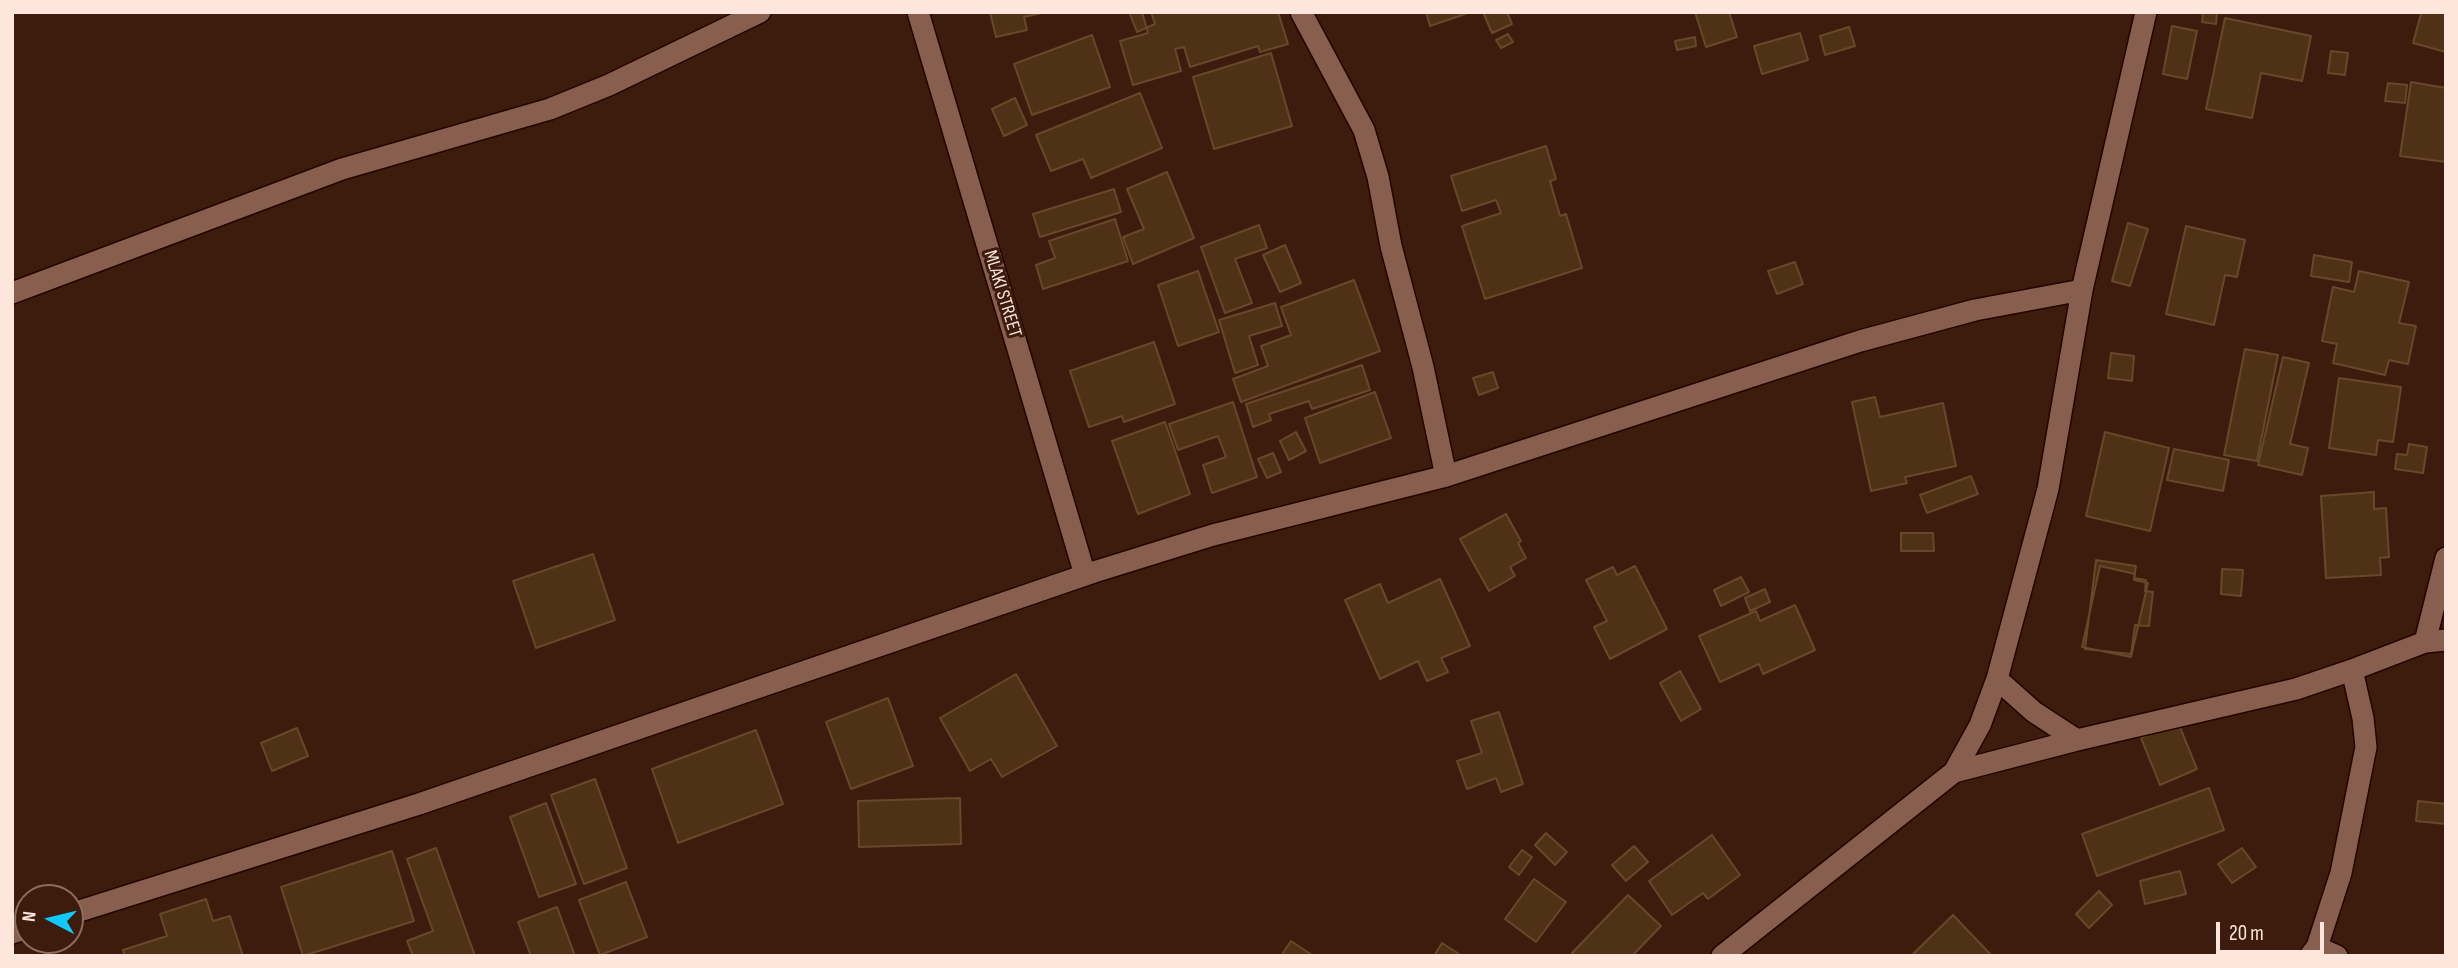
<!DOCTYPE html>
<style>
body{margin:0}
#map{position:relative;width:2458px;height:968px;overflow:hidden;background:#3e1c0d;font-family:"Sofia Sans Condensed",sans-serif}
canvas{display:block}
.frame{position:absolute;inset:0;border:14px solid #fee6dc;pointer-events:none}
.north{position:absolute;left:14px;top:884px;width:70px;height:70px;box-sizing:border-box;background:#3e1c0d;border:2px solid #8b6d60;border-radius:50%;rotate:277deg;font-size:19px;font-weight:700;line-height:28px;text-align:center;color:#fee6dc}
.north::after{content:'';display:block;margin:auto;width:24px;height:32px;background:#0fcafa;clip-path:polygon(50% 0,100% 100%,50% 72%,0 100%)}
.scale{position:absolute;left:2216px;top:922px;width:108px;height:32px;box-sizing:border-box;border:4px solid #fee6dc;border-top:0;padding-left:9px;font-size:21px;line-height:24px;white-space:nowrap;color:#fee6dc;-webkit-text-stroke:5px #3e1c0d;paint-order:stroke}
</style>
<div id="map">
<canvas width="2458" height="968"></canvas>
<div class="frame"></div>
<div class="north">N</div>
<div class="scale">20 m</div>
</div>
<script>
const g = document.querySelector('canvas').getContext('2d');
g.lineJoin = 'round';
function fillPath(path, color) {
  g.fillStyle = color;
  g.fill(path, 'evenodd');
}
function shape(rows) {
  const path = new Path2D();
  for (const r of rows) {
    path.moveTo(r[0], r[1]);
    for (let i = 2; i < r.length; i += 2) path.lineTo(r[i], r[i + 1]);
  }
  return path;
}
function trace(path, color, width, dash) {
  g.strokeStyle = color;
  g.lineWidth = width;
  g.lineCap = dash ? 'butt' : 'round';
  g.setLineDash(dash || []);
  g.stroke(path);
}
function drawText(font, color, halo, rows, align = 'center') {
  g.font = font + ' "Sofia Sans Condensed",sans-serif';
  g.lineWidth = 6;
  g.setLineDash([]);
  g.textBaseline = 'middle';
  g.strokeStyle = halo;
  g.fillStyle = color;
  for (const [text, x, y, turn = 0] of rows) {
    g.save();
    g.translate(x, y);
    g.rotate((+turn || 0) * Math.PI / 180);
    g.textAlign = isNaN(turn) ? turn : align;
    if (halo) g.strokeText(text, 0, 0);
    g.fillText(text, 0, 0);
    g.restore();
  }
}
const building = shape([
 [990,12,1046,12,1024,17,1027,30,996,37,990,12],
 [1129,12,1151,12,1155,24,1137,32,1129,12],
 [1142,12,1278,12,1288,44,1260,52,1258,46,1190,67,1184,47,1175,49,1181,71,1133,85,1120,41,1148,33,1142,12],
 [1426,12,1468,12,1468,13,1430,26,1426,12],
 [1483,12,1507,12,1512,24,1492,33,1483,12],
 [1695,12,1729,12,1737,37,1706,47,1695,12],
 [2203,12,2217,12,2216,24,2202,22,2203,12],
 [2415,12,2446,12,2446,52,2413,43,2421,14,2415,12],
 [2225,18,2311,36,2302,81,2261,73,2252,118,2206,109,2225,18],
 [2172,26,2197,31,2187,79,2163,74,2172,26],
 [1849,27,1855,46,1825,55,1820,36,1849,27],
 [1800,33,1808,60,1762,74,1754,46,1800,33],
 [1508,34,1513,42,1501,48,1496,40,1508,34],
 [1092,35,1110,87,1032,115,1014,64,1092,35],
 [1695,37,1696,46,1677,50,1675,41,1695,37],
 [2331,51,2348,53,2345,75,2328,73,2331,51],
 [1271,53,1292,126,1214,149,1193,77,1271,53],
 [2411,82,2446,88,2446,162,2400,156,2411,82],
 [2388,83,2407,85,2405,103,2385,101,2388,83],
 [1140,93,1162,148,1091,178,1083,159,1051,171,1036,135,1140,93],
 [1015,98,1027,125,1004,136,992,109,1015,98],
 [1546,146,1556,179,1550,181,1560,216,1566,214,1582,268,1485,299,1462,226,1501,213,1496,200,1462,211,1451,176,1546,146],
 [1167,172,1194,238,1133,264,1123,237,1144,229,1127,189,1167,172],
 [1114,189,1121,212,1040,237,1033,214,1114,189],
 [1115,219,1128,261,1043,289,1036,265,1055,258,1049,241,1115,219],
 [2128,223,2148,229,2130,286,2112,281,2128,223],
 [1259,225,1267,248,1235,259,1252,303,1225,313,1201,247,1259,225],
 [2186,226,2245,240,2237,277,2225,275,2214,325,2166,314,2186,226],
 [1285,245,1301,283,1280,292,1263,255,1285,245],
 [2314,255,2352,262,2349,282,2311,276,2314,255],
 [1795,262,1803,284,1777,294,1768,271,1795,262],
 [1198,271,1219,332,1178,346,1158,285,1198,271],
 [2359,271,2409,282,2399,323,2416,326,2408,364,2389,360,2385,375,2333,363,2337,344,2322,341,2333,287,2354,292,2359,271],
 [1354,280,1380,351,1241,402,1233,379,1268,366,1261,346,1291,335,1281,307,1354,280],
 [1275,303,1282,326,1249,336,1258,365,1235,373,1219,320,1275,303],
 [1154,342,1175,404,1124,422,1122,416,1089,427,1070,371,1154,342],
 [2245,349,2278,355,2257,461,2224,455,2245,349],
 [2111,353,2134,356,2132,381,2108,378,2111,353],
 [2283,357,2309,363,2290,444,2308,448,2302,475,2258,465,2283,357],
 [1362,365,1370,390,1312,409,1309,401,1269,414,1271,420,1253,427,1246,404,1362,365],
 [1493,372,1498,388,1479,395,1473,378,1493,372],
 [2339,378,2401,387,2393,442,2378,440,2376,455,2329,448,2339,378],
 [1375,392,1391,438,1320,463,1305,418,1375,392],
 [1875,397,1880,417,1943,403,1956,466,1905,477,1907,483,1871,491,1852,402,1875,397],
 [1233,402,1257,477,1212,493,1203,465,1226,457,1218,436,1178,450,1169,424,1233,402],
 [1165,422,1190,494,1138,514,1112,441,1165,422],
 [1296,432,1306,451,1289,460,1280,441,1296,432],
 [2105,432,2169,448,2150,531,2086,516,2105,432],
 [2409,444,2427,447,2423,473,2395,469,2397,454,2407,455,2409,444],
 [2174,449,2229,460,2223,491,2167,480,2174,449],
 [1273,453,1281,472,1267,478,1258,459,1273,453],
 [1971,476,1978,494,1927,513,1920,495,1971,476],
 [2374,492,2374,509,2386,508,2389,557,2380,558,2381,575,2326,578,2321,496,2374,492],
 [1506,514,1521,541,1518,543,1526,558,1510,567,1515,576,1489,591,1460,539,1506,514],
 [1901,533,1933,533,1934,551,1901,551,1901,533],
 [593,554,615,620,536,648,513,581,593,554],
 [2096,560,2136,566,2134,578,2146,580,2145,591,2153,592,2149,626,2135,625,2131,654,2085,649,2096,560],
 [1635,566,1667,629,1610,659,1594,627,1607,621,1586,580,1613,567,1617,575,1635,566],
 [2100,566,2135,574,2134,580,2148,583,2131,657,2082,647,2100,566],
 [2222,569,2243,570,2241,596,2221,594,2222,569],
 [1741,577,1749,592,1721,606,1714,590,1741,577],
 [1440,579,1470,646,1441,658,1448,672,1427,681,1418,661,1380,679,1345,600,1380,584,1388,603,1440,579],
 [1765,589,1770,602,1750,611,1745,598,1765,589],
 [1795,605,1815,650,1763,674,1759,664,1720,682,1699,636,1756,611,1760,621,1795,605],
 [1680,671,1701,709,1681,721,1660,683,1680,671],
 [1016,674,1057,746,1002,777,991,759,970,771,940,718,1016,674],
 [888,698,913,766,851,789,826,722,888,698],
 [1499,712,1523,784,1501,792,1496,778,1467,789,1457,761,1482,753,1471,721,1499,712],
 [2178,722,2197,769,2160,785,2141,738,2178,722],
 [297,728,308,756,272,771,261,743,297,728],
 [756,730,783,804,678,843,652,769,756,730],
 [595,779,627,868,584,884,551,795,595,779],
 [2209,788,2224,830,2097,876,2082,834,2209,788],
 [960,798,961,844,859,847,858,801,960,798],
 [2418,801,2446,804,2446,824,2416,821,2418,801],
 [546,803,576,884,539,897,510,817,546,803],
 [1546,833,1567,852,1555,865,1535,845,1546,833],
 [1712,835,1740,875,1708,899,1703,893,1672,915,1649,881,1712,835],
 [1634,846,1648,862,1626,881,1612,865,1634,846],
 [436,848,475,956,413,956,407,941,433,931,407,859,436,848],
 [2242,848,2256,867,2232,883,2218,864,2242,848],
 [1522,850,1532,857,1519,875,1509,867,1522,850],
 [392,851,414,921,303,956,281,887,392,851],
 [2180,871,2186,894,2145,904,2140,881,2180,871],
 [1534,879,1566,902,1536,942,1505,919,1534,879],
 [626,882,647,937,600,955,579,900,626,882],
 [2099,891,2112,905,2089,928,2076,914,2099,891],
 [1628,895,1661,926,1632,956,1575,956,1572,953,1628,895],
 [206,899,213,921,230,916,243,956,125,956,123,950,167,936,160,914,206,899],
 [557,907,575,956,531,956,518,922,557,907],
 [1953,915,1992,956,1911,956,1953,915],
 [1291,941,1312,955,1312,956,1281,956,1291,941],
 [1442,943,1462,956,1434,956,1442,943]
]);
fillPath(building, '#4f3215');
trace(building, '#66482b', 2);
const street = shape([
 [918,12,1085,575],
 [1301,12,1364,130,1378,177,1391,246,1423,367,1446,476],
 [12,293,342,169,550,109,609,85,760,12],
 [2425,642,2446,558],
 [1997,679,2034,712,2077,740],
 [1954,772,2077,740,2296,689,2352,670,2425,642,2446,640],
 [70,914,419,804,1094,572,1213,535,1446,476,1860,341,1975,310,2082,290],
 [12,933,28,928],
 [2317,947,2337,956],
 [1722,956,1954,772,1980,725,1997,679,2048,489,2082,290,2146,12],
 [2310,956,2317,947,2341,873,2366,747,2363,718,2352,670]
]);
trace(street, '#230400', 24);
trace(street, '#885f4e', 21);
drawText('19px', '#fee6dc', '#3e1c0d', [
 ["MLAKI STREET",1002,294,73]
]);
</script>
